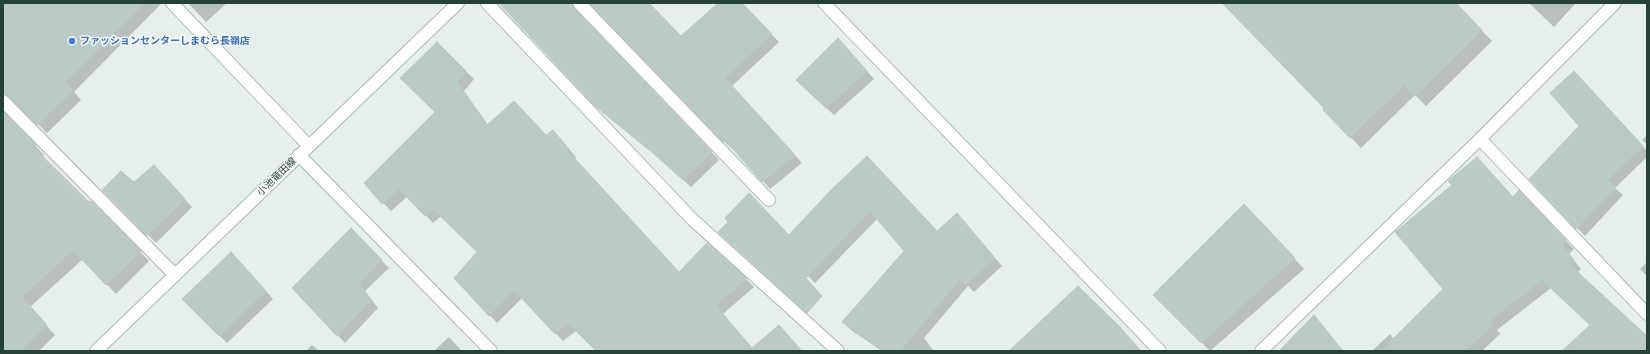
<!DOCTYPE html>
<meta charset="utf-8">
<style>
body{margin:0}
#map{position:relative;width:1650px;height:354px;overflow:hidden;background:#e6efeb;font-family:Signika,sans-serif}
canvas{display:block}
.frame{position:absolute;inset:0;border:4px solid #24423a;pointer-events:none}
</style>
<div id="map">
<canvas width="1650" height="354"></canvas>
<div class="frame"></div>
</div>
<script>
const g = document.querySelector('canvas').getContext('2d');
g.lineJoin = 'round';
function fillPath(path, color) {
  g.fillStyle = color;
  g.fill(path, 'evenodd');
}
function shape(rows) {
  const path = new Path2D();
  for (const r of rows) {
    path.moveTo(r[0], r[1]);
    for (let i = 2; i < r.length; i += 2) path.lineTo(r[i], r[i + 1]);
  }
  return path;
}
function trace(path, color, width, dash) {
  g.strokeStyle = color;
  g.lineWidth = width;
  g.lineCap = dash ? 'butt' : 'round';
  g.setLineDash(dash || []);
  g.stroke(path);
}
function drawText(font, color, halo, rows, align = 'center') {
  g.font = font + ' Signika,"Noto Sans JP",sans-serif';
  g.lineWidth = 3;
  g.setLineDash([]);
  g.textBaseline = 'middle';
  g.strokeStyle = halo;
  g.fillStyle = color;
  for (const [text, x, y, turn = 0] of rows) {
    g.save();
    g.translate(x, y);
    g.rotate((+turn || 0) * Math.PI / 180);
    g.textAlign = isNaN(turn) ? turn : align;
    if (halo) g.strokeText(text, 0, 0);
    g.fillText(text, 0, 0);
    g.restore();
  }
}
fillPath(shape([
 [3,3,162,3,74,92,81,100,47,133,18,104,10,103,5,108,7,117,44,155,42,157,89,204,91,202,149,261,116,294,83,259,30,307,55,335,39,351,3,351],
 [188,3,227,3,206,22],
 [501,3,585,3,581,5,579,13,581,17,719,160,691,187,662,160,603,113],
 [587,3,649,3,681,37,719,3,740,3,779,42,732,86,802,163,770,189,733,147,731,148,724,141,592,5],
 [1223,3,1455,3,1492,41,1426,106,1415,95,1361,148,1324,110,1326,108],
 [1529,3,1576,3,1554,27],
 [838,39,874,79,834,115,805,88],
 [437,43,474,79,464,91,488,125,560,139,576,157,575,159,679,273,707,244,746,279,754,287,723,314,753,349,779,326,802,351,597,351,576,331,563,341,522,298,497,323,456,278,478,252,441,216,433,223,408,196,391,211,383,203,436,112],
 [1582,80,1647,151,1647,157,1615,188,1623,195,1585,236,1530,179,1580,126],
 [1647,135,1647,144,1642,140],
 [161,173,192,207,156,243,103,190,134,183],
 [832,190,937,232,957,214,1002,266,974,292,968,286,924,338,934,351,882,351,851,330,843,322,905,251,878,218,815,283,808,276,789,236],
 [1513,198,1527,200,1574,249,1569,254,1581,269,1577,273,1647,337,1647,351,1563,351,1591,325,1551,288,1497,330,1500,334,1482,351,1372,351,1390,334,1394,339,1445,289],
 [1254,215,1304,269,1210,351,1155,295],
 [351,230,389,268,365,291,378,308,345,343,293,288],
 [239,261,273,299,227,343,183,299],
 [1647,262,1647,276,1640,269],
 [449,337,462,351,434,351],
 [312,345,319,351,306,351]
]), '#0003');
const building = shape([
 [3,3,144,3,65,82,73,90,37,125,8,96,3,94,3,3],
 [499,3,572,3,574,8,712,152,683,180,653,153,594,105,499,3],
 [589,3,649,3,681,36,718,3,742,3,772,34,725,78,795,155,762,182,725,140,723,142,589,3],
 [1222,3,1456,3,1482,30,1415,96,1404,85,1350,138,1323,110,1324,108,1222,3],
 [838,38,867,71,826,108,796,80,838,38],
 [437,42,466,71,457,82,487,125,514,101,546,135,553,130,569,149,568,151,679,272,707,243,747,278,716,306,752,348,779,325,802,351,596,351,568,323,555,334,514,290,489,316,454,278,477,252,433,209,425,216,399,189,382,204,364,183,435,112,400,78,437,42],
 [1574,71,1643,146,1608,180,1616,187,1576,229,1529,179,1579,126,1550,93,1574,71],
 [3,112,36,145,33,147,89,202,91,201,141,251,106,285,73,250,22,297,47,325,20,351,3,351,3,112],
 [867,156,937,231,957,213,995,258,966,285,960,279,900,351,884,351,842,322,904,251,870,211,806,278,822,296,807,313,718,232,728,222,725,218,749,193,789,235,831,190,867,156],
 [1477,157,1513,197,1519,190,1566,240,1562,245,1574,260,1569,264,1647,336,1647,351,1562,351,1590,325,1542,280,1489,321,1493,325,1465,351,1381,351,1443,289,1395,232,1452,185,1448,181,1477,157],
 [154,165,185,199,147,236,102,190,121,171,134,182,154,165],
 [1244,204,1295,258,1201,343,1153,295,1244,204],
 [351,228,382,260,359,283,371,300,337,336,292,288,351,228],
 [231,252,266,291,219,336,182,299,231,252],
 [1078,286,1119,326,1141,351,1009,351,1078,286],
 [1314,315,1343,351,1279,351,1314,315]
]);
fillPath(building, '#bbcac4');
trace(building, '#b8c9c2', 1);
const lane = shape([
 [172,3,309,146],
 [3,101,175,275]
]);
const street = shape([
 [487,3,692,219,838,351],
 [579,3,769,200],
 [824,3,1160,351],
 [1480,139,1647,314],
 [299,155,491,351],
 [1261,351,1480,139,1615,3]
]);
const secondary = shape([
 [96,351,458,3]
]);
trace(lane, '#a8b8b2', 14);
trace(street, '#a8b8b2', 14);
trace(secondary, '#a4bbb3', 14);
trace(lane, '#fff', 12);
trace(street, '#fff', 12);
trace(secondary, '#fff', 12);
for (const [x, y, r, color] of [
 [72,41,4,"#3f7fe0"]
]) {
  const dot = new Path2D();
  dot.arc(x, y, r, 0, 2 * Math.PI);
  g.fillStyle = color;
  g.fill(dot);
  trace(dot, '#f7fbf9', 1.5);
}
drawText('bold 10px', '#366cbe', '#f7fbf9', [
 ["ファッションセンターしまむら長嶺店",80,41]
], 'left');
drawText('10px', '#24423a', '#f7fbf9', [
 ["小池竜田線",277,177,-44]
]);
</script>
